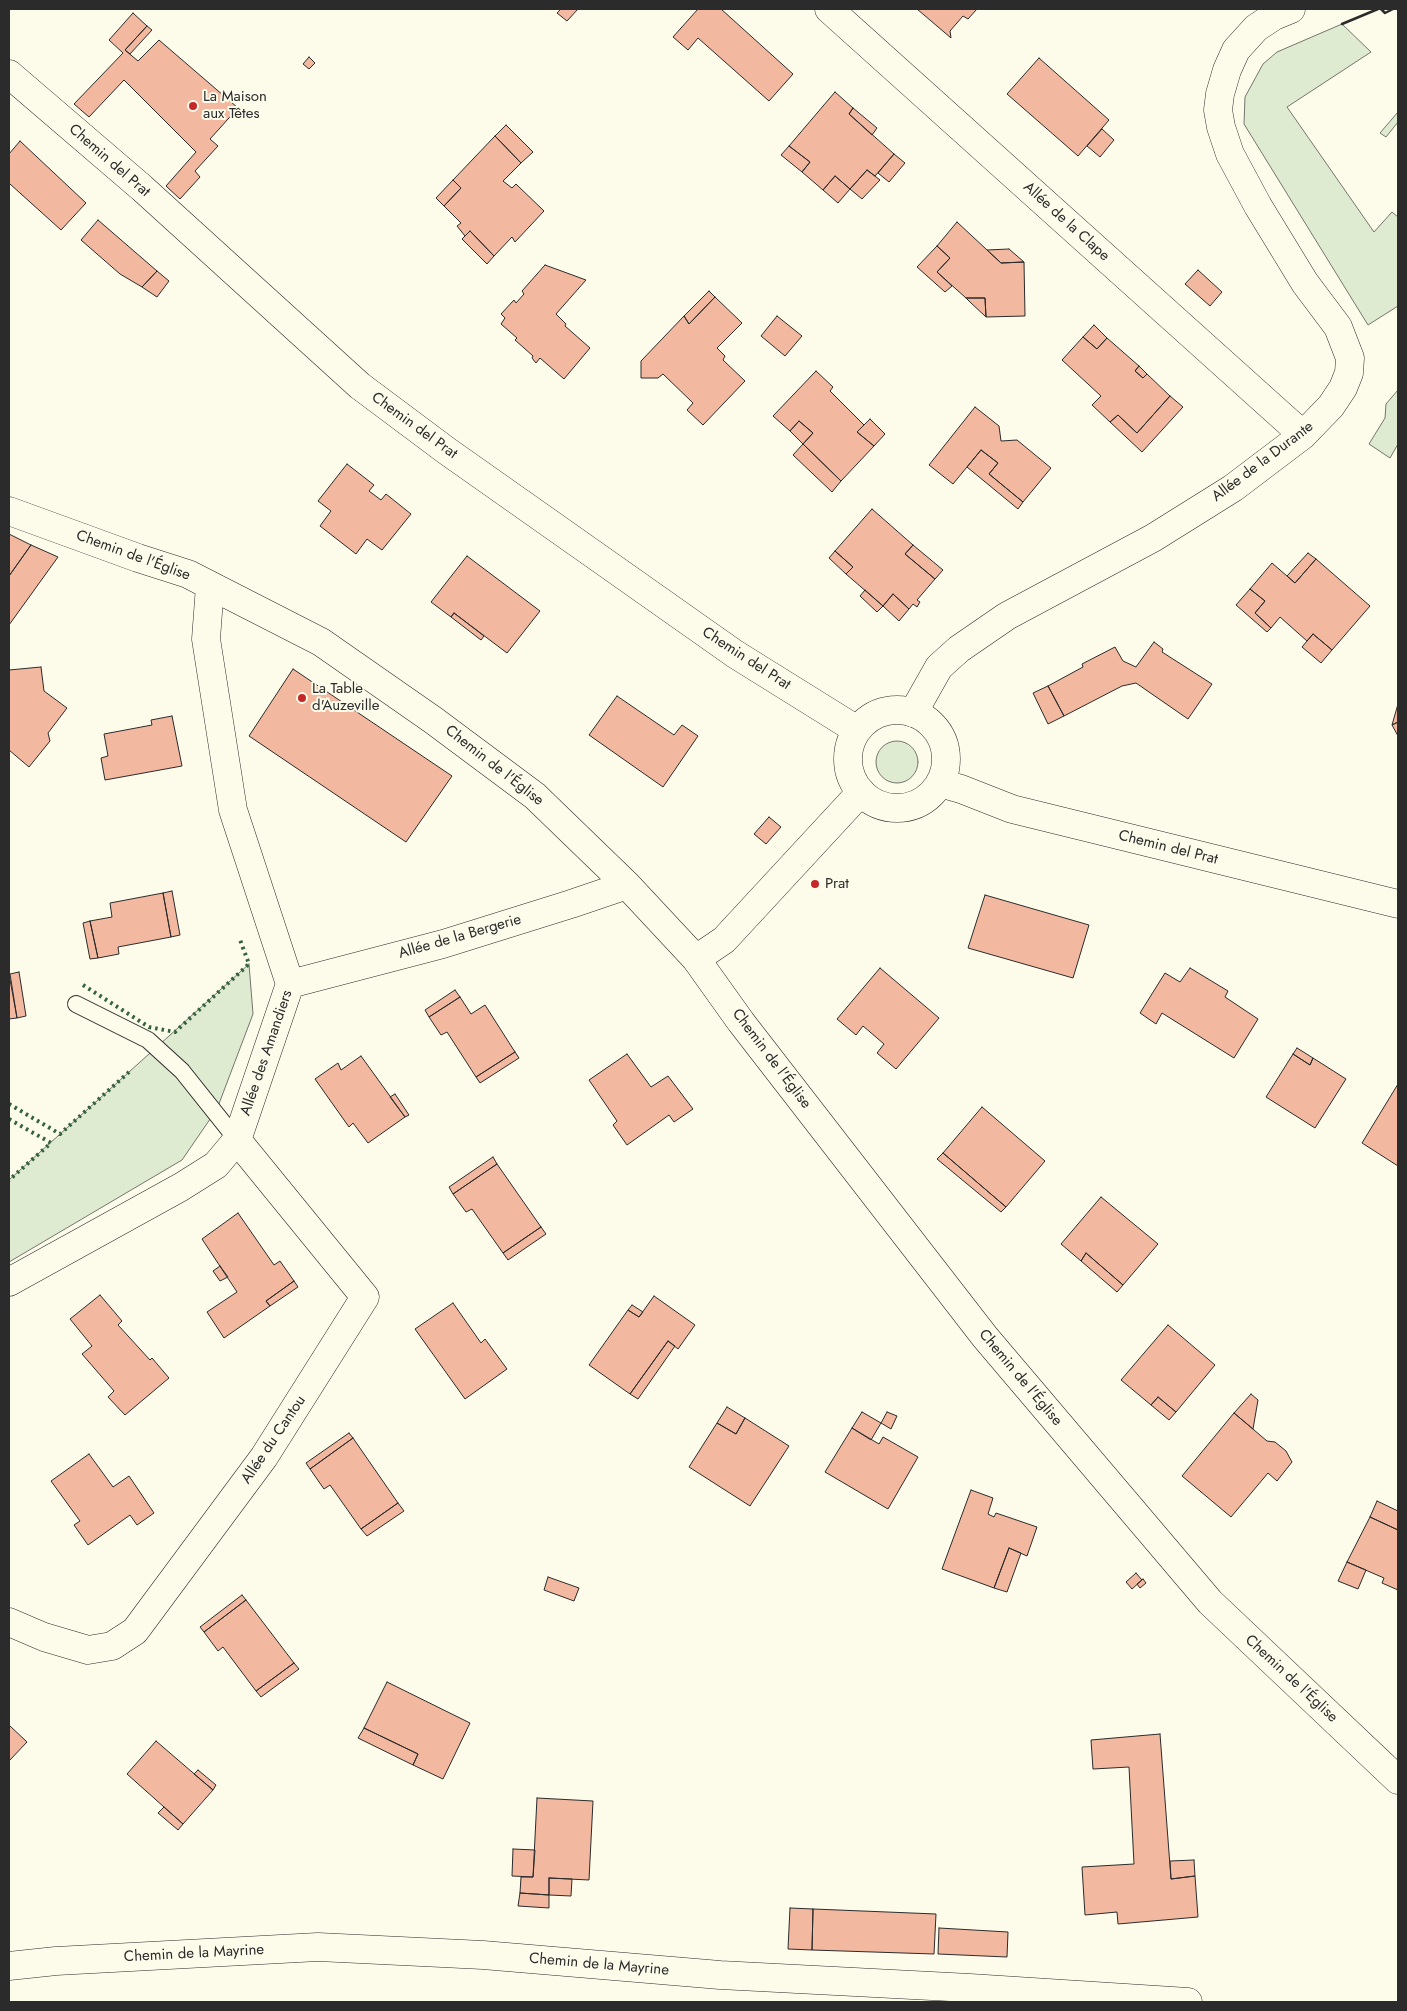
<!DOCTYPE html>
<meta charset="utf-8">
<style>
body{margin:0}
#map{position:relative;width:1407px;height:2011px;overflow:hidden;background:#fdfbea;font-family:Jost,sans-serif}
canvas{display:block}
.frame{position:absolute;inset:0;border:10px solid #2b2b2b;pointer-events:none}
</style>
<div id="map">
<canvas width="1407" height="2011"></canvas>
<div class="frame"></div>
</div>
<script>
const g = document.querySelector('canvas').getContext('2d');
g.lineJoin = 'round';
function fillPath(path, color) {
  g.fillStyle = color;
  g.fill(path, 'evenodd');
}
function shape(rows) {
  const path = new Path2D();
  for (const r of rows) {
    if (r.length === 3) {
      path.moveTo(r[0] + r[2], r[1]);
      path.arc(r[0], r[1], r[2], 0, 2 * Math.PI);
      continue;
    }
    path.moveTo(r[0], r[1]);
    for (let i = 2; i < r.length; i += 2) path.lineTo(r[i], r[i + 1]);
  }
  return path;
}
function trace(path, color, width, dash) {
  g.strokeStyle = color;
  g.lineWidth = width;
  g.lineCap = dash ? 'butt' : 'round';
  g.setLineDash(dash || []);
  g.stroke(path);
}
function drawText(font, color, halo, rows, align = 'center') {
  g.font = font + ' Jost,sans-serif';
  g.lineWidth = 4;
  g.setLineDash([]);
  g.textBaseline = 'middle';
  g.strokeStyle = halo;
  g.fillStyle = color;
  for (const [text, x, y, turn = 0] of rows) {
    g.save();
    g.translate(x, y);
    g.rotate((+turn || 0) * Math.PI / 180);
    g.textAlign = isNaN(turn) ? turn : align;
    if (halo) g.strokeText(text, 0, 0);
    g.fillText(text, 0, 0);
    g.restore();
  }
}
const green = shape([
 [1342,24,1371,52,1287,107,1374,232,1392,212,1398,217,1398,306,1368,325,1244,124,1245,97,1263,64,1277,52,1342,24],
 [1398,112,1398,122,1386,137,1380,133,1398,112],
 [1398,390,1398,444,1390,458,1369,444,1385,418,1386,404,1398,390],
 [897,762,21],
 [249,964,253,1014,217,1109,182,1160,9,1262,9,1180,249,964]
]);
fillPath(green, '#deebd1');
trace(green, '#74746e', 1);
const building = shape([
 [561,9,578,9,567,21,557,13,561,9],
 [698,9,721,9,793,74,769,101,698,38,688,50,673,37,698,9],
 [917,9,977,9,968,19,963,16,950,31,951,38,917,9],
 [133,13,147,26,125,50,138,61,159,40,238,108,210,139,218,146,195,171,200,177,180,199,166,186,196,152,124,80,89,117,74,104,123,53,109,40,133,13],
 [147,26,152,30,130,54,125,50,147,26],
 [309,57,315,63,309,69,303,64,309,57],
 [1039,58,1109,120,1078,156,1007,94,1039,58],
 [835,92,853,108,849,114,894,154,875,176,867,170,850,189,835,176,823,190,802,172,810,162,789,146,835,92],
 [853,108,877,128,872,135,849,114,853,108],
 [506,125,533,152,521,163,495,136,506,125],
 [1102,129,1114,140,1100,157,1087,146,1102,129],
 [495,136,521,163,503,181,512,188,516,184,544,211,515,242,512,237,494,256,470,231,465,236,457,226,461,223,444,206,461,188,453,180,495,136],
 [20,141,86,203,61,230,10,184,9,185,9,154,20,141],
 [789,146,810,162,802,172,781,155,789,146],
 [894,154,905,163,889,182,878,173,894,154],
 [867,170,880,180,862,199,850,189,867,170],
 [835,176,850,189,838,203,823,190,835,176],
 [453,180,461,188,444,206,436,198,453,180],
 [98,220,157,271,142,287,120,274,81,240,98,220],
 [957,222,1001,263,1024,262,1025,316,986,317,985,298,966,298,937,272,950,258,937,246,957,222],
 [470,231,494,256,487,264,462,239,470,231],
 [937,246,950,258,937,272,952,286,945,292,917,267,937,246],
 [1009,249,1024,262,1001,263,987,250,1009,249],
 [545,265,586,280,556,314,566,324,565,326,590,348,564,379,540,358,536,363,532,358,533,356,515,340,517,338,501,324,505,318,501,314,514,300,516,303,524,294,522,291,545,265],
 [1198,270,1222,292,1210,306,1185,284,1198,270],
 [157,271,169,281,157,297,142,287,157,271],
 [709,291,715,297,689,324,684,316,709,291],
 [715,297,742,323,717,348,725,356,723,360,745,381,703,425,687,410,693,403,663,374,658,378,641,378,641,361,684,316,689,324,715,297],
 [966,298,985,298,986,317,970,302,966,298],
 [777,316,802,336,785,356,761,336,777,316],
 [1094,325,1107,338,1097,349,1083,337,1094,325],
 [1083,337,1097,349,1107,338,1139,366,1135,371,1143,378,1147,374,1170,396,1137,433,1118,415,1110,422,1092,405,1101,396,1062,360,1083,337],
 [1139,366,1147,374,1143,378,1135,371,1139,366],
 [816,371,833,387,830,391,864,425,857,432,874,446,841,481,803,444,813,433,799,421,790,431,773,416,816,371],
 [1170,396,1183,407,1142,452,1110,422,1118,415,1137,433,1170,396],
 [975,407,999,426,1001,441,1017,440,1051,468,1023,502,989,474,998,463,981,450,953,484,929,465,975,407],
 [870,419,885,434,874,446,857,432,870,419],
 [799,421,813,433,803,444,790,431,799,421],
 [803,444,841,481,832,492,793,455,803,444],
 [981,450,998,463,989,474,1023,502,1018,509,967,467,981,450],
 [347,464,374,485,369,491,381,500,386,494,411,514,382,550,367,539,356,554,320,526,331,511,318,501,347,464],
 [872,509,913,545,905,554,935,579,917,600,920,602,917,607,913,604,909,609,893,594,883,606,846,574,853,567,835,551,872,509],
 [9,534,31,545,9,576,9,534],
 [31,545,58,557,9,625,9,576,31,545],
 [913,545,943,570,935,579,905,554,913,545],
 [835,551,853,567,846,574,829,558,835,551],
 [1308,553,1316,559,1295,583,1287,576,1308,553],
 [467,556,540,611,507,653,454,613,451,617,431,602,467,556],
 [1316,559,1370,606,1332,650,1313,634,1307,641,1280,617,1271,628,1255,613,1265,601,1250,589,1272,563,1295,583,1316,559],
 [1250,589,1265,601,1255,613,1271,628,1267,632,1236,605,1250,589],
 [865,590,883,606,877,612,860,596,865,590],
 [893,594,909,609,899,621,883,606,893,594],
 [454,613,484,636,481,640,451,617,454,613],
 [1313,634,1332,650,1321,663,1302,647,1313,634],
 [1154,642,1163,649,1162,652,1212,684,1188,719,1136,683,1122,686,1064,716,1048,686,1083,667,1082,664,1115,647,1123,661,1136,667,1154,642],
 [41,667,44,691,67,708,48,733,50,741,29,767,9,750,9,670,41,667],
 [293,669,452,776,406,842,249,736,293,669],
 [1048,686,1064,716,1048,724,1033,693,1048,686],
 [617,696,674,735,682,725,698,736,663,787,589,735,617,696],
 [1398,704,1398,722,1392,725,1398,704],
 [172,716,182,766,105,780,101,758,108,756,104,734,152,725,151,720,172,716],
 [1398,722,1398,736,1392,725,1398,722],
 [769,817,781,827,766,844,754,834,769,817],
 [172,891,180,935,171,937,163,893,172,891],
 [163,893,171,937,118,947,119,954,98,958,90,921,112,917,110,903,163,893],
 [985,895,1089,925,1073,978,968,948,985,895],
 [90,921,98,958,90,959,83,923,90,921],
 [880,968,939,1018,896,1069,877,1053,884,1044,863,1026,856,1035,837,1019,880,968],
 [1190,968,1228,991,1225,997,1258,1019,1234,1058,1162,1013,1156,1024,1140,1013,1165,973,1180,982,1190,968],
 [19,972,26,1016,17,1018,10,974,19,972],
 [9,974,17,1018,9,1019,9,974],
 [455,990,460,997,429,1017,425,1010,455,990],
 [460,997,471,1014,485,1005,515,1052,476,1077,447,1032,441,1035,429,1017,460,997],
 [1297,1048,1313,1058,1310,1065,1293,1054,1297,1048],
 [515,1052,519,1058,480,1083,476,1077,515,1052],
 [627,1054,651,1087,668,1076,693,1109,674,1122,669,1115,627,1145,613,1125,617,1121,589,1080,627,1054],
 [1293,1054,1310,1065,1313,1058,1346,1079,1315,1128,1266,1097,1293,1054],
 [361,1056,405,1117,368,1143,353,1123,349,1127,315,1079,338,1063,341,1070,361,1056],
 [1398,1084,1398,1166,1362,1143,1398,1084],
 [395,1094,409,1115,405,1117,390,1097,395,1094],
 [982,1107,1045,1161,1006,1207,943,1153,982,1107],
 [943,1153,1006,1207,1001,1212,937,1159,943,1153],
 [493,1157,497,1164,453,1194,449,1187,493,1157],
 [497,1164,541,1227,503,1253,472,1209,466,1212,453,1194,497,1164],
 [1101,1197,1158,1244,1123,1285,1086,1253,1081,1261,1061,1244,1101,1197],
 [238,1213,274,1265,280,1261,294,1281,266,1301,270,1306,224,1338,207,1312,237,1292,202,1239,238,1213],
 [541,1227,546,1234,508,1260,503,1253,541,1227],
 [1086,1253,1123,1285,1117,1292,1081,1261,1086,1253],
 [220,1266,228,1277,220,1281,213,1271,220,1266],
 [294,1281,298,1287,270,1306,266,1301,294,1281],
 [100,1295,122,1321,118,1325,150,1360,152,1358,169,1378,125,1415,108,1397,114,1391,82,1354,92,1346,70,1319,100,1295],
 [654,1296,695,1325,678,1349,668,1341,630,1394,589,1365,628,1310,639,1317,654,1296],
 [453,1303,481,1343,485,1339,507,1369,465,1399,415,1329,453,1303],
 [632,1305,643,1312,639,1317,628,1310,632,1305],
 [1168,1325,1215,1365,1176,1412,1158,1397,1151,1405,1121,1380,1168,1325],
 [668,1341,675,1346,638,1399,630,1394,668,1341],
 [1251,1394,1258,1400,1253,1429,1234,1413,1251,1394],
 [1158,1397,1176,1412,1169,1420,1151,1405,1158,1397],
 [727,1407,745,1418,736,1434,717,1423,727,1407],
 [862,1412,881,1423,871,1440,852,1428,862,1412],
 [887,1412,897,1416,891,1429,881,1423,887,1412],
 [1234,1413,1267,1441,1275,1442,1286,1451,1292,1462,1277,1481,1268,1473,1231,1517,1182,1476,1234,1413],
 [745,1418,789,1446,750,1506,689,1467,717,1423,736,1434,745,1418],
 [852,1428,879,1444,883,1437,918,1457,888,1509,825,1472,852,1428],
 [349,1433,353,1438,310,1469,306,1463,349,1433],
 [353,1438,398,1503,361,1529,330,1485,324,1489,310,1469,353,1438],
 [89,1454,113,1487,129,1476,154,1513,137,1525,130,1515,88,1545,74,1525,80,1521,51,1481,89,1454],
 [971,1490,993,1498,988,1514,994,1517,996,1513,1037,1527,1027,1556,1009,1548,994,1588,942,1569,971,1490],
 [1377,1501,1398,1511,1398,1530,1370,1517,1377,1501],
 [398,1503,404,1511,367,1536,361,1529,398,1503],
 [1370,1517,1398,1530,1398,1590,1382,1583,1384,1578,1347,1562,1370,1517],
 [1009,1548,1021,1553,1007,1592,994,1588,1009,1548],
 [1347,1562,1366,1570,1358,1589,1338,1581,1347,1562],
 [1136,1573,1142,1580,1132,1589,1126,1582,1136,1573],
 [548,1577,579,1588,574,1601,544,1590,548,1577],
 [1143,1579,1146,1583,1140,1588,1137,1584,1143,1579],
 [242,1595,246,1600,204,1632,200,1627,242,1595],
 [246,1600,294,1663,256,1691,223,1647,218,1651,204,1632,246,1600],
 [294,1663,299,1669,261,1697,256,1691,294,1663],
 [387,1682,470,1723,443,1779,413,1765,418,1754,364,1728,387,1682],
 [9,1725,27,1742,9,1761,9,1725],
 [364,1728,418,1754,413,1765,358,1738,364,1728],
 [1160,1734,1171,1879,1195,1876,1198,1917,1118,1924,1117,1912,1085,1915,1082,1867,1134,1864,1129,1767,1093,1769,1091,1740,1160,1734],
 [156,1741,213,1790,183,1824,127,1774,156,1741],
 [198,1770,216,1785,213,1790,194,1774,198,1770],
 [537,1798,593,1801,589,1880,549,1878,549,1895,520,1893,521,1877,533,1877,537,1798],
 [164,1807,183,1824,178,1830,158,1813,164,1807],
 [513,1849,535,1850,533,1877,512,1876,513,1849],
 [1194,1860,1195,1876,1171,1879,1170,1861,1194,1860],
 [549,1878,572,1879,571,1896,549,1895,549,1878],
 [520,1893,549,1895,549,1908,518,1906,520,1893],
 [790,1908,813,1909,812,1950,788,1949,790,1908],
 [813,1909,936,1914,934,1954,812,1950,813,1909],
 [939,1928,1008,1932,1007,1957,938,1954,939,1928]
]);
fillPath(building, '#f2b8a0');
trace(building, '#2b2b2b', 1);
const lane = shape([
 [76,1004,148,1040,182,1071,237,1140]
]);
const street = shape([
 [829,9,1303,435],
 [9,511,138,558,188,574,321,642,433,720,535,796,627,885,696,959,741,1022,985,1337,1210,1602,1398,1780],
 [913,713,939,667,959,649,1007,616,1153,538,1233,488,1303,435,1331,406,1343,388,1349,373,1350,358,1338,327,1305,283,1258,206,1230,154,1221,127,1218,110,1220,94,1227,70,1236,50,1256,28,1274,16,1291,9],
 [696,959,724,940,861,792],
 [290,984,443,944,571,904,627,885],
 [9,1282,181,1187,216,1165,237,1140,290,984,233,810,206,639,210,586],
 [9,1622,44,1637,88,1650,112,1646,135,1631,264,1457,365,1297,237,1140],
 [9,1966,56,1961,318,1947,483,1955,720,1975,970,1988,1188,2002]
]);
const secondary = shape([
 [9,74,142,188,360,386,447,451,735,654,857,730],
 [897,759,49],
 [940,783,961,789,1012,809,1398,904]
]);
trace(lane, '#2b2b2b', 18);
trace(street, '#2b2b2b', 29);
trace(secondary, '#2b2b2b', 29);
trace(lane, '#fdfbea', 16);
trace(street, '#fdfbea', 28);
trace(secondary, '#fdfbea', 28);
trace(shape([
 [83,985,149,1027,175,1032,249,964,239,937],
 [9,1104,60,1134,129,1072],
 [9,1119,51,1143,9,1180]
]), '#34623c', 4, [2.5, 4]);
trace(shape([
 [1381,9,1385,13,1393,9],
 [1342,24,1378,9]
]), '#2b2b2b', 2.5);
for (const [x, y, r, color] of [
 [193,106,5,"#c62828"],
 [302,698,5,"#c62828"],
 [815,884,5,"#c62828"]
]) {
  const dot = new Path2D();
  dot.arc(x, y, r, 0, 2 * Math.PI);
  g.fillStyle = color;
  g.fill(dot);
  trace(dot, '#fdfbea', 2);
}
drawText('15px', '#2b2b2b', '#fdfbea', [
 ["La Maison",203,97],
 ["aux Têtes",203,114],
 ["La Table",312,689],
 ["d'Auzeville",312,706],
 ["Prat",825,884]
], 'left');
drawText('15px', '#2b2b2b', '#fdfbea', [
 ["Chemin del Prat",109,161,41],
 ["Allée de la Clape",1066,222,42],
 ["Chemin del Prat",414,426,36],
 ["Allée de la Durante",1263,462,-37],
 ["Chemin de l'Église",133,556,20],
 ["Chemin del Prat",746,659,33],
 ["Chemin de l'Église",494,766,38],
 ["Chemin del Prat",1168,848,14],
 ["Allée de la Bergerie",460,937,-16],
 ["Allée des Amandiers",267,1053,-71],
 ["Chemin de l'Église",771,1059,53],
 ["Chemin de l'Église",1020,1378,50],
 ["Allée du Cantou",274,1440,-56],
 ["Chemin de l'Église",1291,1679,43],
 ["Chemin de la Mayrine",194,1954,-3],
 ["Chemin de la Mayrine",599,1965,5]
]);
</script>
